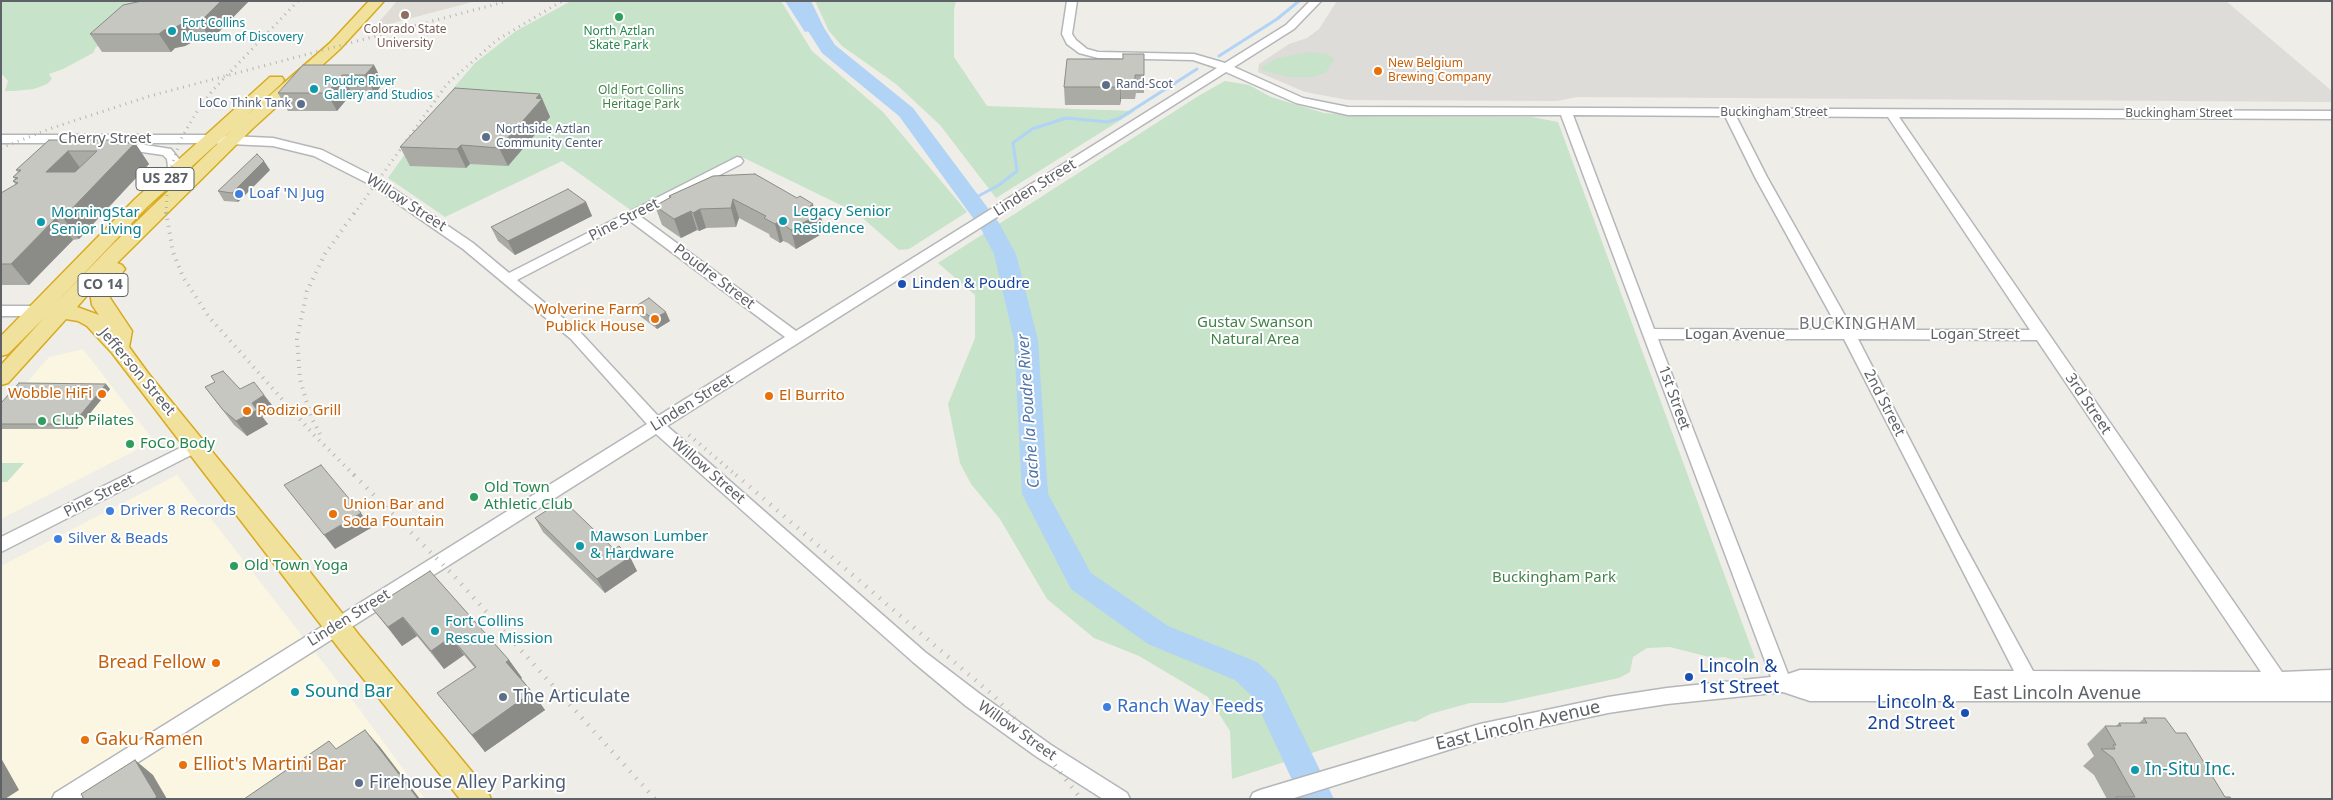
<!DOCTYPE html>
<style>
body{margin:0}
#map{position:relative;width:2333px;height:800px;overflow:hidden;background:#efede7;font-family:"Noto Sans",sans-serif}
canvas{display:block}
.frame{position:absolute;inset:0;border:2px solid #5e6165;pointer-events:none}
</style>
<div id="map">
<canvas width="2333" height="800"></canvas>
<div class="frame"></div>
</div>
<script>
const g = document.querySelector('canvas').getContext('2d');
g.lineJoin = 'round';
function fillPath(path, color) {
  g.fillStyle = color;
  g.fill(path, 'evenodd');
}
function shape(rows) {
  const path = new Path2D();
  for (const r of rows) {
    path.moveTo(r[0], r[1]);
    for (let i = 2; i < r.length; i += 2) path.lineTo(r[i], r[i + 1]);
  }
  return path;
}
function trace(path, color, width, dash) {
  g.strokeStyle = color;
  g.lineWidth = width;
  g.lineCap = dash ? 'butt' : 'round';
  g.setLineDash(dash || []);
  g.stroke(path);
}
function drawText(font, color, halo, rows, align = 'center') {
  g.font = font + ' "Noto Sans",sans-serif';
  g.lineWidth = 4;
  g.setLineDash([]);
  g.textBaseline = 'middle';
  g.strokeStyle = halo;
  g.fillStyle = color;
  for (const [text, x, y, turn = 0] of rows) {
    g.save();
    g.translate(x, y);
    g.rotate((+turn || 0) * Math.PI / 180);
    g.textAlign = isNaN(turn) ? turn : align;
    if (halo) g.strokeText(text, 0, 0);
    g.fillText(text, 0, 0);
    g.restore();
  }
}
fillPath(shape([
 [83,349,154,441,1,519,1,412,49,357],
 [177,475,360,710,425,799,1,799,1,566]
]), '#faf6e1');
fillPath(shape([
 [1337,1,2226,1,2332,91,2332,102,1577,97,1557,101,1348,100,1305,92,1258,72,1259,64,1289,44,1307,38,1319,29]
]), '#dedcd9');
fillPath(shape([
 [397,1,476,1,374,28]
]), '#dedcd5');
fillPath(shape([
 [1,1,154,1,114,40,96,47,93,53,63,69,49,74,52,79,47,84,34,89,14,91,5,91,8,81,1,73],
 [571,1,781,1,812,51,883,112,967,212,909,249,899,250,857,213,742,157,632,211,562,161,445,217,388,178,445,98,475,63,516,31],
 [815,1,956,1,954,9,954,57,987,106,1135,111,996,198,940,125,896,84,842,46,829,31],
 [1310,52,1327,54,1335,59,1325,73,1311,77,1289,77,1262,70,1263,66,1278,58],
 [1225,81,1249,85,1271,97,1324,113,1365,116,1532,117,1558,122,1755,658,1737,661,1724,657,1713,658,1670,647,1647,648,1633,657,1630,672,1619,678,1503,703,1470,703,1430,714,1415,722,1410,721,1232,779,1230,731,1208,697,1139,656,1094,638,1047,599,1000,519,971,484,960,463,948,404,975,338,975,295,938,263,1200,95],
 [1,463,24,463,7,482,1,482]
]), '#c7e3c9');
fillPath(shape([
 [785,1,811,1,824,28,805,32]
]), '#b1d3f5');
trace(shape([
 [1219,56,1277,19,1299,1],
 [971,200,999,185,1017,171,1013,143,1032,129,1066,118,1108,122,1120,118,1197,69]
]), '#b1d3f5', 3);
fillPath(shape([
 [789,1,807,1,835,45,913,108,999,223,1016,254,1038,340,1048,494,1091,573,1168,626,1257,662,1276,680,1334,799,1301,799,1254,698,1235,680,1148,644,1071,589,1022,494,1014,340,994,254,981,229,899,116,822,53,789,1]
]), '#b1d3f5');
const minor = shape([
 [1067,1,1077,1,1072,34,1076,40,1087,49,1098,52,1194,54,1225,63,1286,25,1310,1,1321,1,1294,29,1234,67,1303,98,1348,107,2332,111,2332,119,1899,117,2282,672,2332,670,2332,701,1810,701,1783,692,1667,704,1608,713,1480,740,1291,799,1250,799,1253,793,1260,790,1480,724,1608,697,1667,688,1771,677,1561,115,1348,115,1296,103,1226,72,667,426,925,652,980,694,1051,745,1127,793,1130,799,1103,799,1037,757,966,706,913,662,656,434,80,799,52,799,55,793,647,424,571,339,463,249,371,185,314,156,273,146,208,143,1,143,1,135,208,135,273,138,322,150,379,179,473,243,509,273,737,157,741,158,743,161,741,164,640,216,796,331,1217,68,1193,60,1098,58,1079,53,1067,44,1062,34,1067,1],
 [1573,115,1725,116,1755,177,1839,330,1654,329,1573,115],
 [1736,116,1888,117,2030,330,1853,330,1767,177,1736,116],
 [630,221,785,337,658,416,581,333,517,280,630,221],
 [1658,339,1844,339,2014,671,1800,670,1788,674,1658,339],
 [1858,339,2037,340,2261,672,2033,671,1960,537,1858,339],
 [139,144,171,149,179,159,177,175,169,175,167,159,163,155,135,151,133,148,135,145,139,144],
 [1,306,37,306,44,311,37,316,1,316,1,306],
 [196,440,201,442,204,446,201,450,1,552,1,537,196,440]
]);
const highway = shape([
 [369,1,384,1,340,49,252,129,117,263,122,265,125,269,110,291,110,298,132,331,129,347,148,373,299,558,359,635,487,790,491,799,460,799,341,651,112,353,87,326,78,321,66,319,8,383,1,385,1,365,44,318,8,354,1,356,1,336,135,199,270,77,282,77,284,80,282,83,246,116,330,43,369,1],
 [233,129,112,245,54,305,147,207,233,129],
 [90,292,92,305,99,315,77,307,90,292]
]);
trace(minor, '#b4b6ba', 3);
trace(highway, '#d9ab1c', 3);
fillPath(minor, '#fff');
fillPath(highway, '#f0e19c');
trace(shape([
 [1,148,52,128,150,96,508,1],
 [166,214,168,176,181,139,196,113,212,91,298,1],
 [354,214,447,84,497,40,562,1]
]), '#b4b5b5', 3, [1, 5]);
trace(shape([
 [166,212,173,252,183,277,209,317,314,435,355,476],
 [320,434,311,417,300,379,297,339,307,291,325,254,355,212],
 [689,435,737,476]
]), '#b4b5b5', 4, [1, 6]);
trace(shape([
 [354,475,455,577,655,799],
 [736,475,995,697,1044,751,1081,799]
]), '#b4b5b5', 4.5, [1, 8]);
fillPath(shape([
 [249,1,211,40,198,39,185,46,175,48,171,52,102,52,90,34],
 [1144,54,1144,93,1136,93,1135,99,1121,99,1120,105,1065,105,1064,87,1123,59],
 [374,65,383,83,375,94,352,93,337,111,288,111,278,93],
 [542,98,550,117,508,166,470,164,466,168,410,166,400,147],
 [49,140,135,143,149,164,79,239,73,240,29,285,1,285,1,193,16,185,13,181,15,179,13,177,18,172,16,170],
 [270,170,238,202,224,201,218,191],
 [713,176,814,209,825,232,796,249,788,243,783,241,780,243,770,237,769,234,739,218,736,227,706,228,699,231,697,230,681,238,662,225,655,206,670,198,669,196],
 [586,202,592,216,515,255,498,241,491,227],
 [636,306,670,321,657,329,640,316],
 [215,382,264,395,275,409,262,417,268,424,247,436,234,425,205,387],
 [110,389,77,429,1,429,1,403],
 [535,518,614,549,630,557,637,571,605,593,543,532],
 [372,608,509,660,522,678,521,678,532,692,545,710,485,752,437,693,475,668,464,655,444,669,417,636,402,646],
 [2144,718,2225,797,2231,799,2107,799,2094,775,2083,766,2094,756,2087,744,2105,726,2116,726,2119,723,2139,723]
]), '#ababa6');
fillPath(shape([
 [221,1,249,1,211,40,200,22],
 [187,21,198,39,185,46,175,48,171,52,159,34,164,30],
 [374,65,383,83,375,94,365,75],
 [342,75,352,93,337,111,327,93],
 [1120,81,1121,99,1120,105],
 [540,94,550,117,508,166,499,148],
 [127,140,132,146,135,143,149,164,79,239,63,218],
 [461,145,470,164,466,168,457,149],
 [68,151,83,172,46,172],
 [264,161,270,170,238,202,232,193],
 [733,199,739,218,736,227,731,208],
 [586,202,592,216,515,255,508,241],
 [813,204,816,216,820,213,825,232,796,249,791,230,810,206],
 [700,209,706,228,699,231,693,213],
 [691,211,697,230,681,238,674,219],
 [56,218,73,240,29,285,11,264],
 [778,222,783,241,780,243,775,224],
 [666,312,670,321,657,329,653,319],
 [106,384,110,389,77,429,73,424],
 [264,395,275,409,262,417,252,403],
 [257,410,268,424,247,436,236,421],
 [361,513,371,528,335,549,324,535],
 [630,557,637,571,605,593,597,579],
 [403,617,417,636,402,646,388,627],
 [451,637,464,655,444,669,431,651],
 [509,660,522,678,518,680,506,662],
 [532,692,545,710,485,752,472,735],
 [365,730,380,747,420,799,418,799],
 [1,758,19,790,5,799,1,799],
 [135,760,153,775,167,799,154,799]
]), '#8b8b87');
const building = shape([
 [142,1,221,1,200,22,187,21,174,28,164,30,159,34,90,34,123,5,142,1],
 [1123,54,1144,54,1144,75,1135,75,1135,81,1120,81,1120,87,1064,87,1067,59,1123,59,1123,54],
 [303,65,374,65,365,75,342,75,327,93,278,93,303,65],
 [455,88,540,94,536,98,542,99,499,148,461,145,457,149,400,147,455,88],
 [49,140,127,140,125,143,135,143,63,218,56,218,11,264,1,264,1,193,18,183,13,181,18,178,13,177,21,170,16,170,49,140],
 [68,151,97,151,75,172,46,172,68,151],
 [257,154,264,161,232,193,218,191,257,154],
 [755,174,797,198,800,196,813,204,810,206,820,213,791,230,783,224,778,222,775,224,764,218,766,216,733,199,731,208,700,209,693,213,691,211,674,219,655,206,671,197,669,196,713,176,755,174],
 [568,189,586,202,508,241,491,227,568,189],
 [649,298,666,312,653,319,636,306,649,298],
 [223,371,240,389,254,382,264,395,252,403,257,410,236,421,223,410,205,387,215,382,211,376,223,371],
 [19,383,106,384,73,424,1,424,1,403,19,383],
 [321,465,361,513,324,535,284,485,321,465],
 [563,500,614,549,619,546,630,557,597,579,535,518,563,500],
 [430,571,509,660,506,662,532,692,472,735,437,693,476,667,451,637,431,651,403,617,388,627,372,608,430,571],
 [2144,718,2165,718,2176,733,2186,733,2225,797,2230,797,2231,799,2117,799,2116,797,2135,797,2113,758,2101,749,2115,749,2113,745,2116,745,2105,726,2121,726,2119,723,2147,723,2144,718],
 [365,730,418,799,244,799,329,741,336,749,365,730],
 [135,760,157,797,154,799,84,799,81,794,135,760]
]);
fillPath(building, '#c7c7c1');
trace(building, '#8b8b87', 1);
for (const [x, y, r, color] of [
 [405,15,5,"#8d6e63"],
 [619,17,5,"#2e9e5b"],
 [172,31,5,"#0f9aa8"],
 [1378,71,5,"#e8710a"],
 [1106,85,5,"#5c6f8a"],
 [314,89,5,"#0f9aa8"],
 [301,104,5,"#5c6f8a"],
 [486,137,5,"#5c6f8a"],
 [239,194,5,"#3f7fe0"],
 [783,221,5,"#0f9aa8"],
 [41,222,5,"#0f9aa8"],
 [902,284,5,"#1a4fb4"],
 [655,319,5,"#e8710a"],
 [102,394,5,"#e8710a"],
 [769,396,5,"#e8710a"],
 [247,411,5,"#e8710a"],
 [42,421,5,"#2e9e5b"],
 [130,444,5,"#2e9e5b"],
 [474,497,5,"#2e9e5b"],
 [110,511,5,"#3f7fe0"],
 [333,514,5,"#e8710a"],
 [58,539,5,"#3f7fe0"],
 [580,546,5,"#0f9aa8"],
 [234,566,5,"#2e9e5b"],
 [435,631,5,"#0f9aa8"],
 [216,663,5,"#e8710a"],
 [1689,677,5,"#1a4fb4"],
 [295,692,5,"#0f9aa8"],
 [503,697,5,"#5c6f8a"],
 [1107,707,5,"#3f7fe0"],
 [1965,713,5,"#1a4fb4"],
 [85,740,5,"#e8710a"],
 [183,765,5,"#e8710a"],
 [2135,770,5,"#0f9aa8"],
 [359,783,5,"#5c6f8a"]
]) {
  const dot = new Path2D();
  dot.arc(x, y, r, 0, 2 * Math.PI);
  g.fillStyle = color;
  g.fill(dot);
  trace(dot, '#fff', 2);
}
drawText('12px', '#0d838f', '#fff', [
 ["Fort Collins",182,24],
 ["Museum of Discovery",182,38],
 ["Poudre River",324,82],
 ["Gallery and Studios",324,96]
], 'left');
drawText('12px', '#785e54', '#fff', [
 ["Colorado State",405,30],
 ["University",405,44]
]);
drawText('12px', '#27864d', '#fff', [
 ["North Aztlan",619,32],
 ["Skate Park",619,46]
]);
drawText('12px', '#c56008', '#fff', [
 ["New Belgium",1388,64],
 ["Brewing Company",1388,78]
], 'left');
drawText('12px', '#4e5e75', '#fff', [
 ["Rand-Scot",1116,85],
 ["LoCo Think Tank",291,104,"right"],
 ["Northside Aztlan",496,130],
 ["Community Center",496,144]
], 'left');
drawText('12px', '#418248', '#fff', [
 ["Old Fort Collins",641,91],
 ["Heritage Park",641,105]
]);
drawText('12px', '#5e6165', '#fff', [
 ["Buckingham Street",1774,113],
 ["Buckingham Street",2179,114]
]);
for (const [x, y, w] of [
 [165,179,58],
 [103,285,50]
]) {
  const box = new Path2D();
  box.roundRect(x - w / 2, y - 11.5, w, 23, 4);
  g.fillStyle = '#fff';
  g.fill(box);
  trace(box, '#5e6165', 1);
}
drawText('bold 14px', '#5e6165', null, [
 ["US 287",165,179],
 ["CO 14",103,285]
]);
drawText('15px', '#5e6165', '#fff', [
 ["Cherry Street",105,139],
 ["Linden Street",1035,188,-32],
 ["Willow Street",406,203,33],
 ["Pine Street",624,220,-27],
 ["Poudre Street",714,277,37],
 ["Logan Avenue",1735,335],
 ["Logan Street",1975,335],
 ["Jefferson Street",137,372,50],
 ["1st Street",1674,398,70],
 ["Linden Street",692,403,-32],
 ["2nd Street",1884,403,63],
 ["3rd Street",2088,404,56],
 ["Willow Street",708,471,41],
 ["Pine Street",99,496,-27],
 ["Linden Street",349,618,-32],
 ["Willow Street",1017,731,35]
]);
drawText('15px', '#366cbe', '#fff', [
 ["Loaf 'N Jug",249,194],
 ["Driver 8 Records",120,511],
 ["Silver & Beads",68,539]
], 'left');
drawText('15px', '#0d838f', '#fff', [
 ["Legacy Senior",793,212],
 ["Residence",793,229],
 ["MorningStar",51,213],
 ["Senior Living",51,230],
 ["Mawson Lumber",590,537],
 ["& Hardware",590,554],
 ["Fort Collins",445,622],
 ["Rescue Mission",445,639]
], 'left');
drawText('15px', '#164399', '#fff', [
 ["Linden & Poudre",912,284]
], 'left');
drawText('15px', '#c56008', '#fff', [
 ["Wolverine Farm",645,310,"right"],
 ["Publick House",645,327,"right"],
 ["Wobble HiFi",92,394,"right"],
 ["El Burrito",779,396],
 ["Rodizio Grill",257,411],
 ["Union Bar and",343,505],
 ["Soda Fountain",343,522]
], 'left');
drawText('15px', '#418248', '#fff', [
 ["Gustav Swanson",1255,323],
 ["Natural Area",1255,340],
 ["Buckingham Park",1554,578]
]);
drawText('15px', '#27864d', '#fff', [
 ["Club Pilates",52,421],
 ["FoCo Body",140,444],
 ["Old Town",484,488],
 ["Athletic Club",484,505],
 ["Old Town Yoga",244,566]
], 'left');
g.letterSpacing = '1px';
drawText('16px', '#707377', '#fff', [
 ["BUCKINGHAM",1858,324]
]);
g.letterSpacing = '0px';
drawText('italic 16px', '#4f73a6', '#fff', [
 ["Cache la Poudre River",1029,411,-94]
]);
drawText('18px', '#c56008', '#fff', [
 ["Bread Fellow",206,663,"right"],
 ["Gaku Ramen",95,740],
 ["Elliot's Martini Bar",193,765]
], 'left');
drawText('18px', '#164399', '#fff', [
 ["Lincoln &",1699,667],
 ["1st Street",1699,688],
 ["Lincoln &",1955,703,"right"],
 ["2nd Street",1955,724,"right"]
], 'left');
drawText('18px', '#0d838f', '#fff', [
 ["Sound Bar",305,692],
 ["In-Situ Inc.",2145,770]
], 'left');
drawText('18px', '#5e6165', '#fff', [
 ["East Lincoln Avenue",2057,694],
 ["East Lincoln Avenue",1518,726,-13]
]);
drawText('18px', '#4e5e75', '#fff', [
 ["The Articulate",513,697],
 ["Firehouse Alley Parking",369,783]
], 'left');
drawText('18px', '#366cbe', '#fff', [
 ["Ranch Way Feeds",1117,707]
], 'left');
</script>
